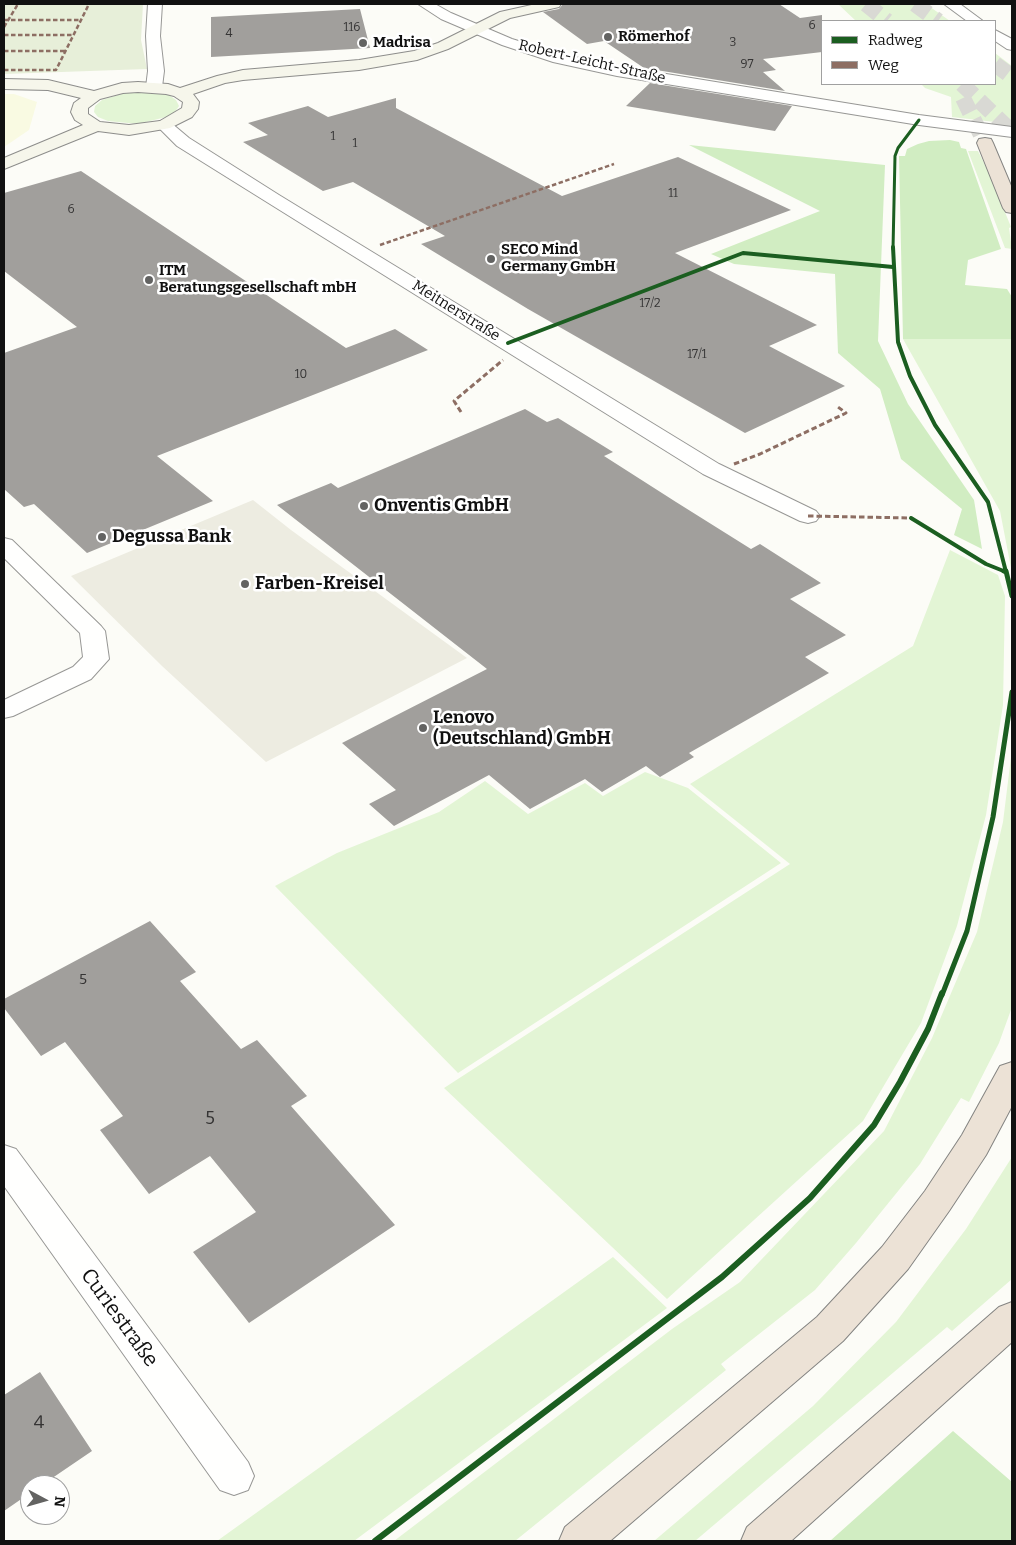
<!DOCTYPE html>
<meta charset="utf-8">
<style>
body{margin:0}
#map{position:relative;width:1016px;height:1545px;overflow:hidden;background:#fcfcf7;font-family:Bitter,serif}
canvas{display:block}
.frame{position:absolute;inset:0;border:5px solid #111;pointer-events:none}
.legend{position:absolute;left:821px;top:20px;width:175px;height:65px;box-sizing:border-box;background:#fff;border:1px solid #a0a0a0;margin:0;padding:6px 9px;list-style:none;font-size:15px;color:#111}
.legend li{display:flex;align-items:center;gap:10px;height:25px}
.legend b{width:25px;border:1px solid #a0a0a0}
.north{position:absolute;left:20px;top:1475px;width:50px;height:50px;box-sizing:border-box;background:#fff;border:1px solid #a0a0a0;border-radius:50%;rotate:96deg;font-size:14px;font-weight:700;line-height:20px;text-align:center;color:#111}
.north::after{content:'';display:block;margin:auto;width:18px;height:22px;background:#636362;clip-path:polygon(50% 0,100% 100%,50% 72%,0 100%)}
</style>
<div id="map">
<canvas width="1016" height="1545"></canvas>
<div class="frame"></div>
<ul class="legend">
<li><b style="height:6px;background:#1b5e20"></b>Radweg</li>
<li><b style="height:6px;background:#8d6e63"></b>Weg</li>
</ul>
<div class="north">N</div>
</div>
<script>
const g = document.querySelector('canvas').getContext('2d');
g.lineJoin = 'round';
function fillPath(path, color) {
  g.fillStyle = color;
  g.fill(path, 'evenodd');
}
function shape(rows) {
  const path = new Path2D();
  for (const r of rows) {
    path.moveTo(r[0], r[1]);
    for (let i = 2; i < r.length; i += 2) path.lineTo(r[i], r[i + 1]);
  }
  return path;
}
function trace(path, color, width, dash) {
  g.strokeStyle = color;
  g.lineWidth = width;
  g.lineCap = dash ? 'butt' : 'round';
  g.setLineDash(dash || []);
  g.stroke(path);
}
function drawText(font, color, halo, rows, align = 'center') {
  g.font = font + ' Bitter,serif';
  g.lineWidth = 5;
  g.setLineDash([]);
  g.textBaseline = 'middle';
  g.strokeStyle = halo;
  g.fillStyle = color;
  for (const [text, x, y, turn = 0] of rows) {
    g.save();
    g.translate(x, y);
    g.rotate((+turn || 0) * Math.PI / 180);
    g.textAlign = isNaN(turn) ? turn : align;
    if (halo) g.strokeText(text, 0, 0);
    g.fillText(text, 0, 0);
    g.restore();
  }
}
fillPath(shape([
 [4,94,14,94,37,102,29,130,4,147]
]), '#f9fae2');
fillPath(shape([
 [838,4,926,4,950,21,856,21],
 [995,53,1012,66,1012,124,952,117,951,97,925,88,921,84,995,84],
 [143,91,169,95,176,100,179,106,175,112,166,117,138,124,108,121,98,117,94,112,95,106,102,100,128,92],
 [968,151,978,151,990,175,1011,227,1009,228,1012,249,1005,248],
 [903,339,1012,339,1012,573,1000,511],
 [950,550,998,575,1005,596,1003,705,986,815,957,926,921,1023,863,1121,667,1299,444,1088,790,864,690,784,913,646],
 [1012,749,1012,1007,999,1043,969,1102,961,1098,920,1164,856,1243,815,1290,721,1364,726,1370,515,1541,394,1541,672,1329,740,1282,884,1131,932,1038,977,932,1003,822],
 [645,772,688,788,781,863,458,1073,275,886,337,853,439,812,485,781,528,814,585,783,603,796],
 [1012,1157,1012,1279,952,1331,947,1327,695,1541,654,1541,813,1406,896,1322,966,1229],
 [613,1257,667,1308,354,1541,217,1541]
]), '#e3f5d5');
fillPath(shape([
 [950,140,959,142,961,148,966,149,1001,249,968,260,965,285,1007,289,1012,297,1012,339,903,339,899,156,905,156,907,149,918,144,929,141],
 [689,145,885,165,878,341,908,404,974,500,982,549,954,535,962,509,901,459,880,389,838,353,835,274,734,264,711,254,820,211],
 [953,1431,1012,1482,1012,1541,830,1541]
]), '#d1edc2');
fillPath(shape([
 [4,4,143,4,141,40,147,69,4,74]
]), '#e7efd9');
fillPath(shape([
 [253,500,291,530,467,658,266,762,162,666,71,576]
]), '#edece1');
fillPath(shape([
 [563,4,779,4,800,18,822,15,822,52,763,59,776,70,763,72,785,91,644,68,604,41,587,44,543,12,559,9],
 [360,9,370,48,211,57,211,17],
 [650,83,792,106,775,131,626,106],
 [396,98,396,108,562,196,678,157,791,210,675,253,817,325,769,346,845,386,745,433,528,309,421,244,445,236,353,182,323,191,243,142,268,135,248,123,308,106,328,117],
 [81,171,346,348,395,329,428,350,157,456,213,501,87,553,34,504,24,507,4,489,4,353,77,327,4,271,4,193],
 [525,409,547,422,558,418,613,452,604,456,676,502,751,549,760,544,821,583,790,599,846,635,805,657,829,673,689,753,694,757,660,777,646,766,602,792,585,779,530,809,489,775,394,826,369,804,396,790,342,743,487,669,277,505,331,483,338,488],
 [150,921,196,972,180,981,241,1049,257,1040,307,1096,291,1106,395,1225,249,1323,193,1252,256,1212,210,1156,149,1194,100,1130,123,1116,65,1042,41,1056,4,1008,4,999],
 [40,1372,92,1451,42,1485,30,1485,30,1493,4,1511,4,1395]
]), '#a19f9c');
trace(shape([
 [866,4,887,21],
 [915,4,938,21],
 [995,64,1012,77],
 [962,84,1012,132],
 [963,98,985,143]
]), '#d9d9d4', 16, [16, 8]);
const street = shape([
 [148,4,162,4,160,36,164,71,162,87,160,90,154,92,148,90,146,87,148,71,146,36,148,4],
 [418,4,435,4,451,13,512,39,557,53,617,66,919,115,1012,127,1012,137,919,125,617,76,553,62,502,45,441,19,418,4],
 [944,4,960,4,983,21,967,21,944,4],
 [995,30,1012,39,1012,50,1007,49,995,41,995,30],
 [164,120,170,122,189,138,279,195,719,464,816,511,820,516,816,521,808,523,800,521,703,474,177,146,156,125,158,122,164,120],
 [4,538,12,540,101,626,105,631,109,659,91,679,13,716,4,718,4,700,73,667,83,657,80,633,4,558,4,538],
 [4,1145,16,1149,248,1462,254,1476,248,1490,234,1495,220,1490,4,1186,4,1145]
]);
const secondary = shape([
 [536,4,561,4,559,7,510,18,448,49,417,60,359,70,243,80,225,83,193,94,199,102,198,109,192,117,170,128,129,135,98,131,4,169,4,158,83,125,75,120,71,112,74,103,81,98,48,90,4,89,4,79,48,80,94,91,122,83,138,82,168,84,180,88,217,76,243,70,359,60,414,51,438,43,500,12,536,4],
 [138,92,166,94,174,96,183,102,182,108,160,121,129,125,100,122,88,114,88,108,100,99,123,93,138,92]
]);
const highway = shape([
 [985,138,991,139,993,143,1012,188,1012,213,1006,212,1003,208,977,143,979,139,985,138],
 [1012,1062,1012,1106,986,1155,949,1211,908,1269,843,1341,610,1541,559,1541,565,1527,817,1317,882,1247,925,1191,962,1135,1000,1066,1012,1062],
 [1012,1302,1012,1342,791,1541,741,1541,747,1527,999,1307,1012,1302]
]);
trace(street, '#979795', 2);
trace(secondary, '#8d8d8b', 2);
trace(highway, '#848482', 2);
fillPath(street, '#fffffe');
fillPath(secondary, '#f6f6eb');
fillPath(highway, '#ece2d6');
trace(shape([
 [4,20,80,20],
 [4,27,18,4],
 [4,35,73,35],
 [4,51,65,51],
 [4,70,56,70,89,4],
 [380,245,614,164]
]), '#8d6e63', 2.5, [4.5, 2.5]);
trace(shape([
 [461,412,454,401,503,360],
 [734,464,760,454,846,413,838,407],
 [808,516,911,518,914,520]
]), '#8d6e63', 3, [5.5, 3]);
trace(shape([
 [893,249,895,156,898,148,919,120]
]), '#1b5e20', 3);
trace(shape([
 [893,247,898,342,910,376,935,425,988,502,1006,572],
 [508,343,743,253,893,267],
 [911,518,986,564,1006,572]
]), '#1b5e20', 4);
trace(shape([
 [1004,571,1006,572],
 [1006,571,1012,596],
 [942,995,967,931,993,817,1012,692]
]), '#1b5e20', 5);
trace(shape([
 [375,1541,722,1277,810,1198,874,1125,900,1082,928,1029,942,993]
]), '#1b5e20', 6);
for (const [x, y, r, color] of [
 [608,37,5,"#636362"],
 [363,43,5,"#636362"],
 [491,259,5,"#636362"],
 [149,280,5,"#636362"],
 [364,506,5,"#636362"],
 [102,537,5,"#636362"],
 [245,584,5,"#636362"],
 [423,728,5,"#636362"]
]) {
  const dot = new Path2D();
  dot.arc(x, y, r, 0, 2 * Math.PI);
  g.fillStyle = color;
  g.fill(dot);
  trace(dot, '#fff', 2);
}
drawText('12px', '#353434', null, [
 ["6",812,26],
 ["116",352,28],
 ["4",229,34],
 ["3",733,43],
 ["97",747,65],
 ["1",333,137],
 ["1",355,144],
 ["11",673,194],
 ["6",71,210],
 ["17/2",650,304],
 ["17/1",697,355],
 ["10",301,375]
]);
drawText('bold 15px', '#111', '#fff', [
 ["Römerhof",618,37],
 ["Madrisa",373,43],
 ["SECO Mind",501,250],
 ["Germany GmbH",501,267],
 ["ITM",159,271],
 ["Beratungsgesellschaft mbH",159,288]
], 'left');
drawText('15px', '#111', '#fff', [
 ["Robert-Leicht-Straße",592,62,13],
 ["Meitnerstraße",456,311,32]
]);
drawText('15px', '#353434', null, [
 ["5",83,980]
]);
drawText('bold 18px', '#111', '#fff', [
 ["Onventis GmbH",374,506],
 ["Degussa Bank",112,537],
 ["Farben-Kreisel",255,584],
 ["Lenovo",433,718],
 ["(Deutschland) GmbH",433,739]
], 'left');
drawText('18px', '#353434', null, [
 ["5",210,1119],
 ["4",39,1423]
]);
drawText('21px', '#111', '#fff', [
 ["Curiestraße",119,1318,54]
]);
</script>
